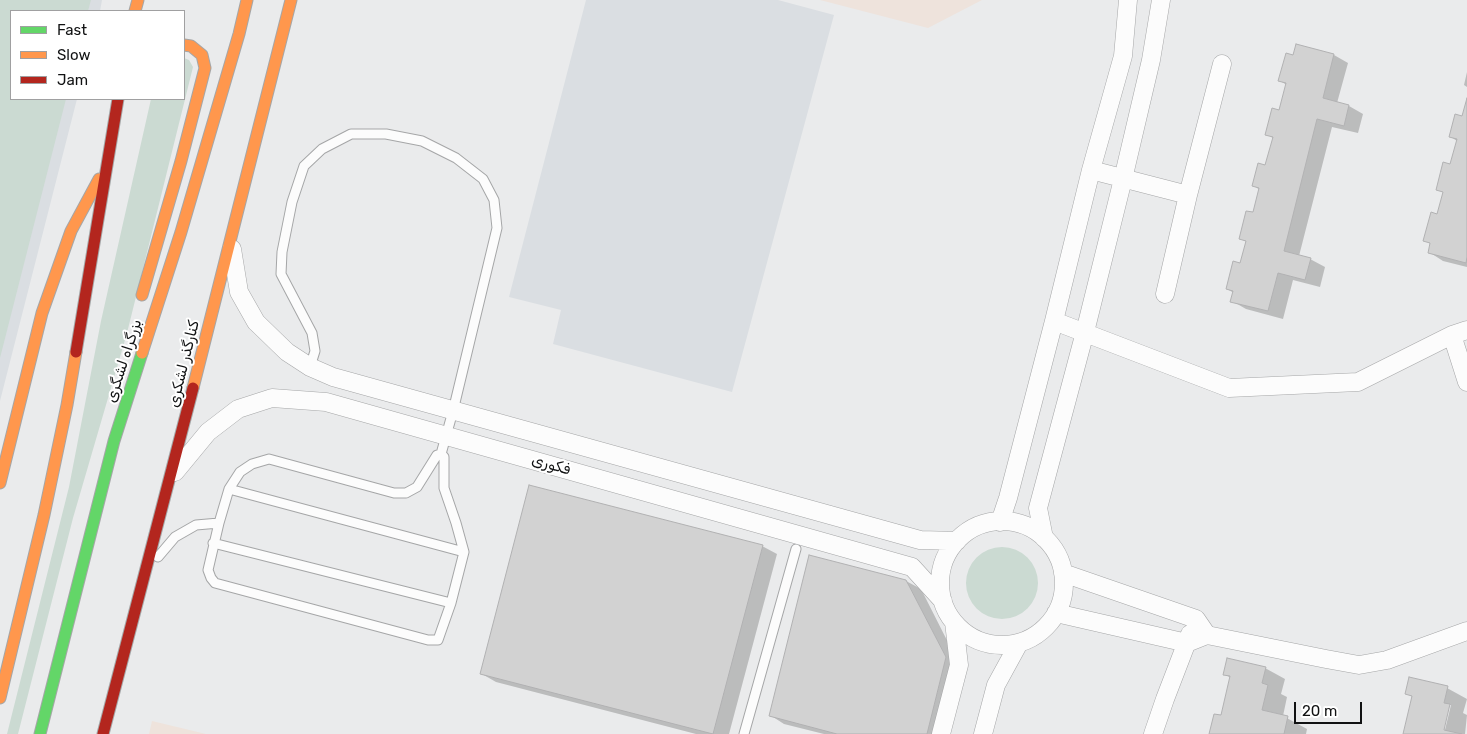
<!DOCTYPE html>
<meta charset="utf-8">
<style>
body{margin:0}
#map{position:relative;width:1467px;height:734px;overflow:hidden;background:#eaebec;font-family:Rubik,sans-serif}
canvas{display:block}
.legend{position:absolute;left:10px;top:10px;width:175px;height:90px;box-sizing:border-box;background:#fff;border:1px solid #a0a0a1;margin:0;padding:6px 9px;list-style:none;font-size:15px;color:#111213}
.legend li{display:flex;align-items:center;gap:10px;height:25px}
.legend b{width:25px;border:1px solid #a0a0a1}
.scale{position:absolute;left:1294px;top:702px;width:68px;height:22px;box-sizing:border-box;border:2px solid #111213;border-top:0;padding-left:6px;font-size:15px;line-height:18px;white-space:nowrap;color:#111213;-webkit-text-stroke:4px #fff;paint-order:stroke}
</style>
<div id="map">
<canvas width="1467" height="734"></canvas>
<ul class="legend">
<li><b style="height:6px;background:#63d668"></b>Fast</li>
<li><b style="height:6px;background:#ff974d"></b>Slow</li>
<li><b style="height:6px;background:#b3261e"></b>Jam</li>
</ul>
<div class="scale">20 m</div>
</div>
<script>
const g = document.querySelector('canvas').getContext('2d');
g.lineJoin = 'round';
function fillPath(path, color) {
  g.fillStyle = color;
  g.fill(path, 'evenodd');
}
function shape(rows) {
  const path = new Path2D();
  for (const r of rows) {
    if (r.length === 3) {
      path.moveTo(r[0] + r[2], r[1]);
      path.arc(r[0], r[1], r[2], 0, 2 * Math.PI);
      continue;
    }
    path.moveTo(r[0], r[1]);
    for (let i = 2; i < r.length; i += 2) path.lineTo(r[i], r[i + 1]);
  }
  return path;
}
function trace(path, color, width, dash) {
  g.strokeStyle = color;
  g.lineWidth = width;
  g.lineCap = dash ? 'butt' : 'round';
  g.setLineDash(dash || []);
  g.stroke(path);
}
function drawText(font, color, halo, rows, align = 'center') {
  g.font = font + ' Rubik,Cairo,sans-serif';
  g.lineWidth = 4;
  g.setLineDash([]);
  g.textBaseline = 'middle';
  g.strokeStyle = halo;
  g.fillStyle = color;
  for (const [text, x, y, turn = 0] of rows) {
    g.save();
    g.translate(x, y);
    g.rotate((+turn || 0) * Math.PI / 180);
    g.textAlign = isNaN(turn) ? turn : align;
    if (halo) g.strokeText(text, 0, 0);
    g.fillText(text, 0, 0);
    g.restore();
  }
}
fillPath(shape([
 [820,0,982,0,928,28],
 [152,721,206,734,149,734]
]), '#eee3dc');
fillPath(shape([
 [0,0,102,0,100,11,11,11,11,99,77,99,0,401],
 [586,0,778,0,834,15,732,392,553,344,561,310,509,297]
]), '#dadee2');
fillPath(shape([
 [0,0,91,0,88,11,11,11,11,99,66,99,0,358],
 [184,58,189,60,193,67,127,333,73,518,18,734,7,734,69,487,101,321,151,99,184,99],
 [1002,583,36]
]), '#cbdad2');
fillPath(shape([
 [1334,55,1348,63,1337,103,1349,106,1363,114,1358,133,1332,127,1299,256,1310,259,1325,267,1320,287,1293,280,1283,319,1246,309,1232,301,1234,293,1227,289,1241,264,1247,242,1240,238,1254,214,1260,190,1254,186,1266,166,1273,138,1266,134,1280,112,1287,85,1280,81,1294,57],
 [1467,72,1467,87,1464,85],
 [1467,103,1467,267,1443,261,1429,252,1431,244,1425,240,1438,215,1444,193,1438,189,1451,165,1457,141,1451,137,1463,118],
 [762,546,777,554,729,734,696,734,496,682,482,674],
 [906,581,921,589,960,666,943,734,824,734,784,724,770,715],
 [1265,668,1285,679,1281,694,1287,697,1283,716,1307,729,1306,734,1210,734,1222,717,1231,678,1224,674],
 [1447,688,1467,699,1463,713,1467,715,1465,734,1444,734,1451,705,1449,705,1442,734,1404,734,1413,697,1406,693]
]), '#0003');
const building = shape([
 [1296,44,1334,54,1323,98,1349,105,1344,126,1317,119,1284,251,1311,258,1305,280,1278,273,1268,311,1230,302,1233,291,1226,289,1233,261,1240,263,1246,241,1239,239,1246,211,1253,212,1259,188,1252,186,1258,163,1265,165,1273,137,1265,135,1272,108,1279,110,1286,83,1278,81,1286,53,1293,55,1296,44],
 [1467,98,1467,257,1466,263,1428,253,1430,243,1423,241,1431,212,1437,214,1443,192,1436,190,1443,162,1450,164,1457,139,1449,137,1455,114,1462,116,1467,98],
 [529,485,763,545,713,734,480,674,529,485],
 [809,555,906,580,946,657,927,734,837,734,769,716,809,555],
 [1227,658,1266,667,1262,683,1268,685,1262,710,1288,716,1284,734,1209,734,1214,714,1221,715,1230,676,1223,675,1227,658],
 [1409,677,1448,686,1444,703,1450,704,1444,730,1462,734,1403,734,1412,696,1405,694,1409,677]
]);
fillPath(building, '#d2d2d2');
trace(building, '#b1b1b2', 1);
const lane = shape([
 [310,367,315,351,312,333,281,274,282,252,292,202,304,166,322,149,351,134,386,134,422,141,456,158,483,179,494,200,497,228,453,411,441,454,437,455,417,487,406,493,394,493,269,459,252,464,240,472,229,489,219,523,208,570,211,578,215,583,428,640,438,640,451,603,464,552,456,523,444,488,444,457,441,454],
 [229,489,464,552],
 [213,543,451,603],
 [158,557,175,537,196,525,219,523],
 [744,734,796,549]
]);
const street = shape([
 [1091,170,1188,195],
 [232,249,239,292,256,322,287,352,310,367,333,377,920,540,957,541],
 [1165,294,1188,195,1222,64],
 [1054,321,1229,388,1358,382,1452,335,1467,330],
 [1452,335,1467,382],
 [175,472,208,432,238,409,272,398,326,402,912,567,943,601],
 [1002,583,62],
 [1000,522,1008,498,1054,321,1091,170,1123,56,1128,0],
 [1044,538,1038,508,1085,332,1123,179,1151,60,1161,0],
 [1063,573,1196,619,1207,635],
 [1056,613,1187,643,1207,635,1326,659,1359,665,1387,660,1467,631],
 [941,734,959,665,954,622],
 [983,734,996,685,1019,643],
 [1153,734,1165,699,1190,634]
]);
const fast = shape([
 [40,734,114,441,142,353]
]);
const slow = shape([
 [135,11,138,0],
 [142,295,181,161,205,68,202,55,191,46,184,45],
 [142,353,181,232,239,34,247,0],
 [193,388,291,0],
 [0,483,42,313,71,231,99,179],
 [0,698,44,515,67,405,76,352]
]);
const jam = shape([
 [76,352,118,99],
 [103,734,193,388]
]);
trace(lane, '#a5a6a7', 11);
trace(street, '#a5a6a7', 19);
trace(fast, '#a5a6a7', 13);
trace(slow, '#a5a6a7', 13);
trace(jam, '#a5a6a7', 13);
trace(lane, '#fcfcfc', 9);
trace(street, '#fcfcfc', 18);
trace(fast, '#63d668', 11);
trace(slow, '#ff974d', 11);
trace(jam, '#b3261e', 11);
drawText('15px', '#111213', '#fff', [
 ["بزرگراه لشگری",124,361,-72],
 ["کنارگذر لشکری",184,364,-76],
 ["فکوری",551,465,16]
]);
</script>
